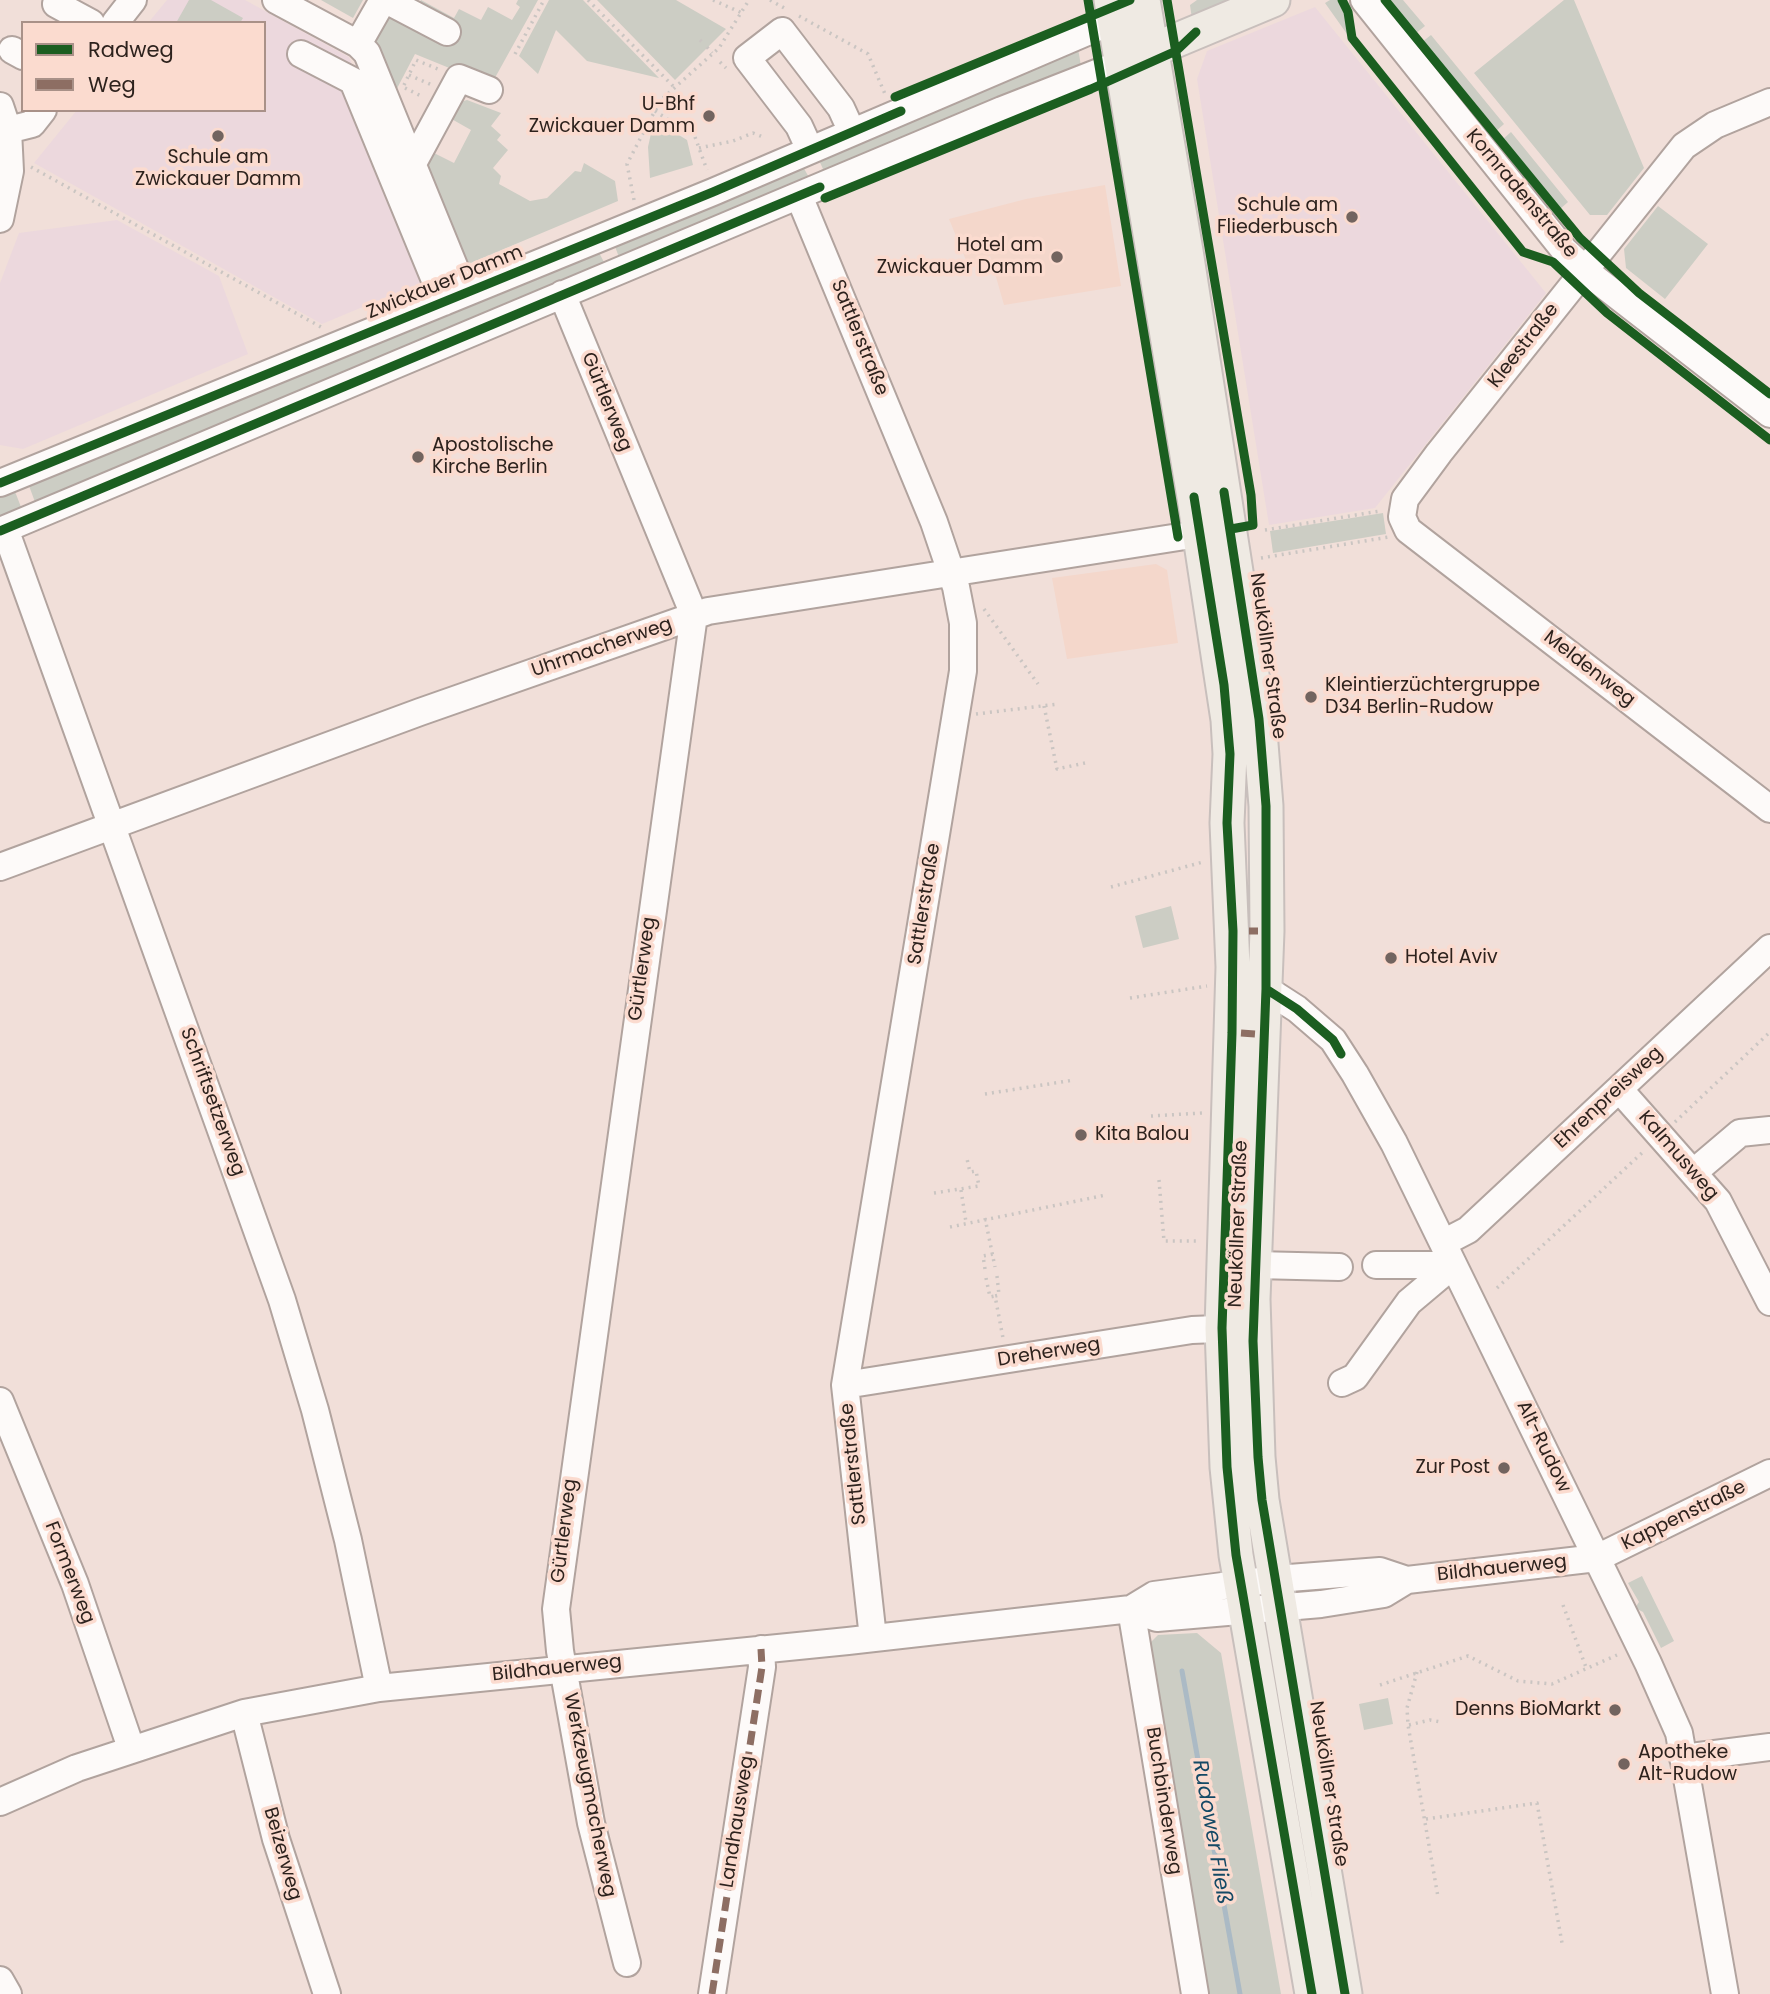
<!DOCTYPE html>
<meta charset="utf-8">
<style>
body{margin:0}
#map{position:relative;width:1770px;height:1994px;overflow:hidden;background:#f1dfd9;font-family:Poppins,sans-serif}
canvas{display:block}
.legend{position:absolute;left:21px;top:21px;width:245px;height:91px;box-sizing:border-box;background:#fbdbcf;border:2px solid #a99188;margin:0;padding:9px 12px;list-style:none;font-size:21px;color:#2d221d}
.legend li{display:flex;align-items:center;gap:14px;height:35px}
.legend b{width:35px;border:2px solid #a99188}
</style>
<div id="map">
<canvas width="1770" height="1994"></canvas>
<ul class="legend">
<li><b style="height:9px;background:#1b5e20"></b>Radweg</li>
<li><b style="height:9px;background:#8d6e63"></b>Weg</li>
</ul>
</div>
<script>
const g = document.querySelector('canvas').getContext('2d');
g.lineJoin = 'round';
function fillPath(path, color) {
  g.fillStyle = color;
  g.fill(path, 'evenodd');
}
function shape(rows) {
  const path = new Path2D();
  for (const r of rows) {
    path.moveTo(r[0], r[1]);
    for (let i = 2; i < r.length; i += 2) path.lineTo(r[i], r[i + 1]);
  }
  return path;
}
function trace(path, color, width, dash) {
  g.strokeStyle = color;
  g.lineWidth = width;
  g.lineCap = dash ? 'butt' : 'round';
  g.setLineDash(dash || []);
  g.stroke(path);
}
function drawText(font, color, halo, rows, align = 'center') {
  g.font = font + ' Poppins,sans-serif';
  g.lineWidth = 7;
  g.setLineDash([]);
  g.textBaseline = 'middle';
  g.strokeStyle = halo;
  g.fillStyle = color;
  for (const [text, x, y, turn = 0] of rows) {
    g.save();
    g.translate(x, y);
    g.rotate((+turn || 0) * Math.PI / 180);
    g.textAlign = isNaN(turn) ? turn : align;
    if (halo) g.strokeText(text, 0, 0);
    g.fillText(text, 0, 0);
    g.restore();
  }
}
fillPath(shape([
 [1105,185,1121,286,1004,305,990,256,968,265,949,219,1026,199],
 [1156,564,1167,570,1178,643,1067,659,1052,578]
]), '#f4d7cb');
fillPath(shape([
 [167,0,245,0,349,57,439,275,322,324,34,163,77,110,264,110,264,23,148,23],
 [1315,7,1546,293,1375,508,1269,525,1197,79,1207,51],
 [117,220,219,276,248,354,23,449,0,445,0,283,19,233]
]), '#ecd8dd');
fillPath(shape([
 [189,0,211,0,243,18,240,23,176,23],
 [321,0,363,0,353,18],
 [389,0,417,6,421,0,454,18,459,9,481,20,488,7,512,20,520,7,516,4,518,0,538,0,491,85,415,54,392,98,368,40],
 [549,0,583,0,659,78,587,61,556,30,538,74,519,56],
 [597,0,676,0,726,29,675,80],
 [1197,0,1245,0,1193,26,1190,5],
 [1330,0,1340,0,1346,13,1347,34,1325,3],
 [1388,0,1403,0,1425,26,1415,34],
 [1564,0,1574,0,1644,168,1607,215,1590,215,1474,73],
 [1431,35,1504,124,1495,132,1422,42],
 [1077,42,1082,72,822,177,819,171,823,169,818,158],
 [467,100,501,113,491,126,501,135,497,140,508,150,493,168,501,176,499,184,530,201,547,198,575,171,581,172,584,163,615,181,618,201,461,267,421,169,430,151,454,163,471,130,448,117,457,103],
 [654,120,687,140,693,165,650,178,648,147],
 [1511,132,1568,202,1559,210,1502,140],
 [802,165,811,181,620,260,613,241],
 [1658,206,1708,244,1665,299,1626,268,1624,249],
 [596,247,605,264,35,502,28,483],
 [14,489,21,507,0,516,0,495],
 [1383,513,1386,534,1273,553,1270,531],
 [1171,906,1179,939,1143,948,1135,916],
 [1642,1576,1674,1641,1661,1648,1643,1612,1635,1608,1639,1602,1628,1583],
 [1197,1633,1221,1653,1281,1994,1206,1994,1150,1643,1158,1635],
 [1388,1698,1393,1724,1364,1730,1359,1704]
]), '#cccdc4');
trace(shape([
 [1182,1671,1240,1994]
]), '#abbac5', 5);
const minor = shape([
 [276,0,358,44,367,53,465,293],
 [386,0,447,32],
 [1364,0,1564,250,1597,280,1770,414],
 [56,4,91,23],
 [115,23,133,0],
 [358,44,383,0],
 [12,50,23,56],
 [301,54,353,81,444,302],
 [1770,102,1715,125,1684,146,1439,453,1405,499,1402,517,1408,530,1770,809],
 [0,106,8,130,10,171,0,219],
 [8,130,32,124,43,110],
 [810,150,799,126,747,58,782,31,841,108,852,132],
 [412,165,459,78,489,90],
 [799,196,934,522,956,587,963,623,963,671,845,1385,873,1638],
 [562,294,694,615,556,1609,560,1651,591,1823,627,1963],
 [0,483,713,192,1115,20],
 [5,529,282,1300,315,1410,348,1540,379,1688],
 [0,531,1002,110,1122,63],
 [0,867,420,712,708,611,1217,531],
 [1252,980,1297,1009,1333,1040,1355,1074,1394,1143,1648,1663,1679,1733,1725,1994],
 [1619,1089,1718,1201,1770,1302],
 [1694,1172,1740,1133,1770,1130],
 [1443,1243,1468,1230,1770,948],
 [1255,1265,1339,1267],
 [1376,1265,1453,1265],
 [1342,1383,1355,1377,1409,1302,1453,1265],
 [845,1385,1192,1330,1242,1328],
 [0,1401,75,1584,131,1748],
 [1131,1609,1154,1595,1276,1579,1380,1571,1407,1580,1597,1558,1770,1473],
 [1131,1609,1195,1994],
 [244,1713,276,1839,327,1994],
 [1683,1758,1770,1747],
 [0,1802,77,1768,244,1713,379,1688,848,1641,1131,1609,1157,1618,1321,1604,1384,1594,1407,1580],
 [0,1980,8,1994],
 [712,1994,762,1667,761,1649]
]);
const major = shape([
 [1111,0,1194,497,1228,720,1230,754,1227,823,1233,967,1222,1328,1227,1467,1236,1555,1312,1994],
 [1143,0,1186,251,1259,719,1266,806,1267,931,1253,1299,1258,1457,1262,1500,1345,1994],
 [1134,58,1273,0]
]);
trace(minor, '#b1a39e', 30);
trace(major, '#c8bfbc', 37);
trace(shape([
 [588,0,675,88],
 [713,0,742,13],
 [770,0,786,9],
 [799,16,868,54,885,94],
 [700,40,702,42],
 [707,47,712,53],
 [515,54,544,0],
 [720,62,726,68],
 [409,75,432,85],
 [404,85,416,60,438,69],
 [405,88,423,97],
 [655,111,678,126],
 [695,137,707,170],
 [699,148,733,141,753,133,763,137],
 [31,167,321,327],
 [634,200,627,164,651,118,662,99,719,48,749,0],
 [1265,530,1380,511],
 [1261,558,1389,537],
 [984,609,1038,684],
 [1044,706,1057,769,1085,763],
 [976,714,1058,704],
 [1111,887,1203,862],
 [1130,998,1207,986],
 [985,1094,1074,1080],
 [1151,1116,1202,1113],
 [1675,1122,1770,1032],
 [1159,1180,1164,1241,1197,1241],
 [961,1190,966,1222],
 [934,1193,979,1186,976,1171,970,1172,967,1159],
 [985,1218,995,1267],
 [950,1227,1106,1195],
 [985,1269,983,1256,993,1254],
 [997,1276,999,1295,995,1296,1003,1338],
 [986,1278,990,1297,995,1296],
 [1497,1288,1644,1151],
 [1563,1605,1587,1670],
 [1417,1672,1407,1708,1408,1725,1438,1897],
 [1380,1685,1468,1656,1518,1681,1552,1684,1617,1655],
 [1409,1725,1430,1720,1441,1722],
 [1426,1819,1537,1803,1562,1943]
]), '#cac5c2', 3.5, [2, 5]);
trace(minor, '#fdfaf9', 26);
trace(major, '#efeae3', 33);
trace(shape([
 [1249,931,1258,931],
 [1241,1033,1255,1034],
 [712,1994,762,1667,761,1649]
]), '#8d6e63', 7, [14, 7]);
trace(shape([
 [1088,0,1178,537],
 [1167,0,1251,495,1253,525,1231,529],
 [1342,0,1348,12,1352,38,1523,252,1553,262,1607,313,1770,440],
 [1385,0,1580,238,1639,293,1770,394],
 [895,97,1130,0],
 [825,198,1091,89,1176,51,1196,32],
 [0,483,713,192,901,111],
 [1224,492,1259,719,1266,806,1266,989,1253,1341,1258,1457,1262,1500,1345,1994],
 [1194,497,1224,685,1230,754,1227,823,1233,931,1232,1033,1222,1328,1227,1467,1236,1555,1312,1994],
 [0,531,820,187],
 [1266,989,1297,1009,1333,1040,1341,1054]
]), '#1b5e20', 9);
for (const [x, y, r, color] of [
 [709,116,7,"#72645f"],
 [218,136,7,"#72645f"],
 [1352,217,7,"#72645f"],
 [1057,257,7,"#72645f"],
 [418,457,7,"#72645f"],
 [1311,697,7,"#72645f"],
 [1391,958,7,"#72645f"],
 [1081,1135,7,"#72645f"],
 [1504,1468,7,"#72645f"],
 [1615,1710,7,"#72645f"],
 [1624,1764,7,"#72645f"]
]) {
  const dot = new Path2D();
  dot.arc(x, y, r, 0, 2 * Math.PI);
  g.fillStyle = color;
  g.fill(dot);
  trace(dot, '#fbdbcf', 2.5);
}
drawText('19px', '#2d221d', '#fbdbcf', [
 ["U-Bhf",695,105],
 ["Zwickauer Damm",695,127],
 ["Schule am",218,158,"center"],
 ["Zwickauer Damm",218,180,"center"],
 ["Schule am",1338,206],
 ["Fliederbusch",1338,228],
 ["Hotel am",1043,246],
 ["Zwickauer Damm",1043,268],
 ["Apostolische",432,446,"left"],
 ["Kirche Berlin",432,468,"left"],
 ["Kleintierzüchtergruppe",1325,686,"left"],
 ["D34 Berlin-Rudow",1325,708,"left"],
 ["Hotel Aviv",1405,958,"left"],
 ["Kita Balou",1095,1135,"left"],
 ["Zur Post",1490,1468],
 ["Denns BioMarkt",1601,1710],
 ["Apotheke",1638,1753,"left"],
 ["Alt-Rudow",1638,1775,"left"]
], 'right');
drawText('19px', '#2d221d', '#fbdbcf', [
 ["Kornradenstraße",1521,194,50],
 ["Zwickauer Damm",445,283,-22],
 ["Sattlerstraße",859,338,68],
 ["Kleestraße",1524,346,-52],
 ["Gürtlerweg",606,402,68],
 ["Uhrmacherweg",602,648,-19],
 ["Neuköllner Straße",1267,656,82],
 ["Meldenweg",1589,669,38],
 ["Sattlerstraße",925,904,-81],
 ["Gürtlerweg",643,969,-82],
 ["Ehrenpreisweg",1609,1098,-43],
 ["Schriftsetzerweg",212,1102,70],
 ["Kalmusweg",1678,1156,49],
 ["Neuköllner Straße",1239,1224,-88],
 ["Dreherweg",1049,1353,-9],
 ["Alt-Rudow",1543,1447,64],
 ["Sattlerstraße",854,1464,-96],
 ["Kappenstraße",1684,1516,-26],
 ["Gürtlerweg",565,1531,-83],
 ["Bildhauerweg",1502,1569,-6],
 ["Formerweg",69,1573,69],
 ["Bildhauerweg",557,1669,-6],
 ["Neuköllner Straße",1328,1784,81],
 ["Werkzeugmacherweg",589,1795,79],
 ["Buchbinderweg",1163,1801,81],
 ["Landhausweg",738,1822,-81],
 ["Beizerweg",282,1854,74]
]);
drawText('italic 21px', '#154965', '#fbdbcf', [
 ["Rudower Fließ",1211,1832,80]
]);
</script>
